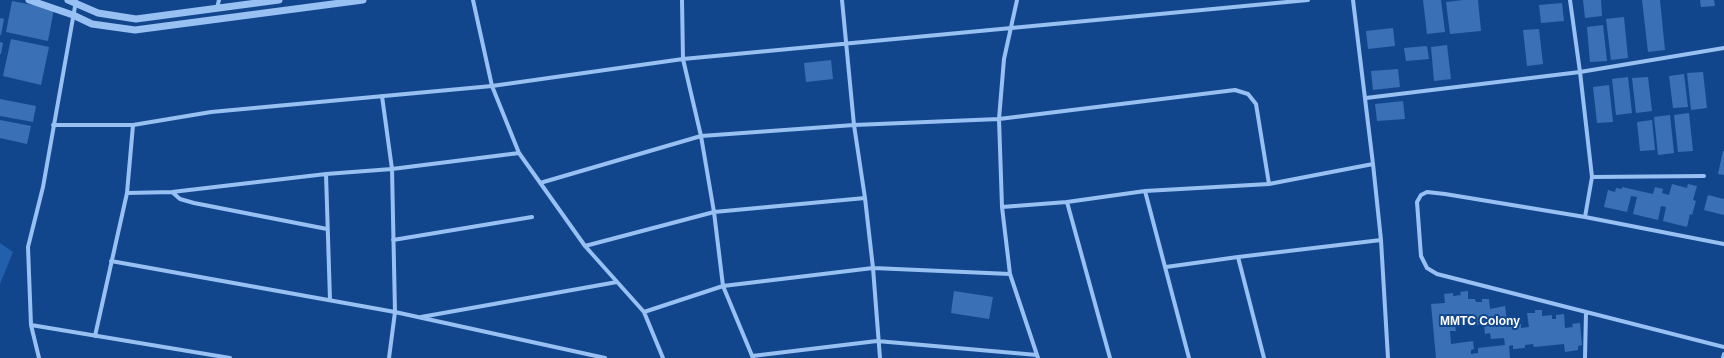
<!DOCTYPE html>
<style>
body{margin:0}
canvas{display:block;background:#11468d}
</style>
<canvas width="1724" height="358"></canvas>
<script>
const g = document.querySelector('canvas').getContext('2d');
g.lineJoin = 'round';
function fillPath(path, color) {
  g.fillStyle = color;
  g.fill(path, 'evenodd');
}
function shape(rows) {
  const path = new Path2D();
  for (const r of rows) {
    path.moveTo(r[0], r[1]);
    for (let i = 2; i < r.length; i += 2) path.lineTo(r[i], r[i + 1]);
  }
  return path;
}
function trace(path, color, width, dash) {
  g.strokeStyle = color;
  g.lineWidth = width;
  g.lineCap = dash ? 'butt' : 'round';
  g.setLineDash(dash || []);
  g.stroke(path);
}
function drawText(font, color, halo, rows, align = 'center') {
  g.font = font + ' Arial,sans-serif';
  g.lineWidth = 4;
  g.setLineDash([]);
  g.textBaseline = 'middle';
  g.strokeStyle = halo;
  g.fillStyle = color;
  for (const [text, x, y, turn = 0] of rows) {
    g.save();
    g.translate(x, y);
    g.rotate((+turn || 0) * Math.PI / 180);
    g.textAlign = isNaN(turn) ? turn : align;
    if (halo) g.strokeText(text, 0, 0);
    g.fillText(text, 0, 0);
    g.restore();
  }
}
fillPath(shape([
 [0,243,13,252,0,284]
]), '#225fac');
fillPath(shape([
 [1423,0,1441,0,1445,32,1427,34],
 [1463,0,1478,0,1481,31,1450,34,1446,2],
 [1583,0,1601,0,1602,16,1585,18],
 [1642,0,1660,0,1665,50,1648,52],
 [1700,0,1714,0,1715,6,1701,7],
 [12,1,54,9,48,41,6,32],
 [1562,3,1564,21,1541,23,1539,5],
 [1624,17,1628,58,1611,60,1606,19],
 [0,18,4,19,1,35,0,35],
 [1603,25,1607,61,1590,62,1587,27],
 [1393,28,1395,46,1368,49,1366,31],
 [1539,29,1543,64,1527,66,1523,30],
 [11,39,49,47,41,85,3,76],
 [0,42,3,43,1,54,0,54],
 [1447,45,1451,79,1434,81,1431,47],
 [1427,46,1429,59,1406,61,1404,48],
 [831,60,833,79,806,82,804,63],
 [1398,69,1400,87,1373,90,1371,71],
 [1703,72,1707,108,1691,110,1687,73],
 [1684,74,1688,107,1673,108,1669,76],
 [1628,77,1632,113,1616,115,1612,79],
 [1648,77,1652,111,1636,113,1632,78],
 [1609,85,1613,122,1597,123,1593,87],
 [0,99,36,106,33,122,0,116],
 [1403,101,1405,119,1377,121,1375,104],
 [1689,113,1693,151,1678,152,1674,115],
 [1670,115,1674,153,1658,155,1654,117],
 [0,120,31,126,27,144,0,138],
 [1652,120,1655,150,1640,151,1637,122],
 [1723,151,1724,151,1724,175,1718,174],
 [1672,184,1687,188,1688,184,1697,186,1693,200,1696,201,1692,215,1690,214,1687,227,1663,221,1666,207,1661,206,1658,220,1633,214,1637,197,1631,196,1627,212,1604,207,1608,190,1615,192,1616,188,1622,189,1622,187,1653,194,1655,187,1663,189,1662,193,1669,195],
 [1708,195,1724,199,1724,215,1704,210],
 [954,291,993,297,989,319,951,313],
 [1468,291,1468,299,1475,299,1476,302,1482,302,1482,299,1489,299,1490,309,1505,306,1507,321,1514,320,1515,324,1521,324,1521,328,1529,327,1527,313,1535,313,1535,310,1542,310,1542,316,1552,315,1552,319,1556,319,1556,315,1564,314,1565,328,1573,327,1572,324,1580,323,1582,345,1578,346,1578,350,1565,352,1564,344,1534,347,1533,344,1525,345,1525,348,1513,349,1513,345,1509,346,1510,358,1436,358,1431,304,1445,303,1444,294,1453,293,1453,296,1461,295,1460,292],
 [1472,314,1472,317,1469,317,1470,326,1484,324,1485,334,1490,333,1491,339,1504,338,1505,345,1478,348,1478,353,1471,354,1471,350,1474,349,1473,341,1451,344,1450,331,1456,331,1454,319,1465,318,1465,315]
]), '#3970b6');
trace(shape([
 [473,0,492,86,519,153,585,246,644,312,663,358],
 [682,0,683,59,701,136,714,212,723,286,753,358],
 [842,0,854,125,865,198,873,268,880,358],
 [1017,0,1004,59,999,119,1002,207,1010,274,1038,358],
 [1353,0,1373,164,1381,240,1388,358],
 [1570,0,1580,72,1592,177,1704,176],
 [76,1,43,187,28,247,31,325,230,358],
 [217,8,219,0],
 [382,96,392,169,395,312,389,358],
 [1366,98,1580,72,1724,48],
 [53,125,133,125],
 [326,174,330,300],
 [540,183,701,136,854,125,999,119,1235,90,1248,94,1256,104,1269,184],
 [1145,191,1189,358],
 [172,192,180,199,194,203,327,229],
 [127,193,172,192,326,174,392,169,519,153],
 [1067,202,1110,358],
 [1002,207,1067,202,1145,191,1269,184,1373,164],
 [1585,217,1592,177],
 [393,240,532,217],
 [1724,244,1585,217,1445,194,1427,192,1421,195,1417,202,1421,256,1427,268,1437,274,1724,347],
 [585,246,714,212,865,198],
 [1238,257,1381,240],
 [111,261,395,312,605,358],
 [1166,267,1238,257,1264,358],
 [644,312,723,286,873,268,1010,274],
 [421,317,617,282],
 [31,325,39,358],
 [95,336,127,193,133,125,211,112,492,86,683,59,1308,0],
 [752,356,877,341,1037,355],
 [1585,358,1586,312],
 [1723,358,1724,354]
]), '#98c0f2', 4);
trace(shape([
 [29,0,73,15,92,24,135,30,363,0],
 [68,0,98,13,136,19,279,0]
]), '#98c0f2', 7);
drawText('bold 12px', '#fff', '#11468d', [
 ["MMTC Colony",1480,322]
]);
</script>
